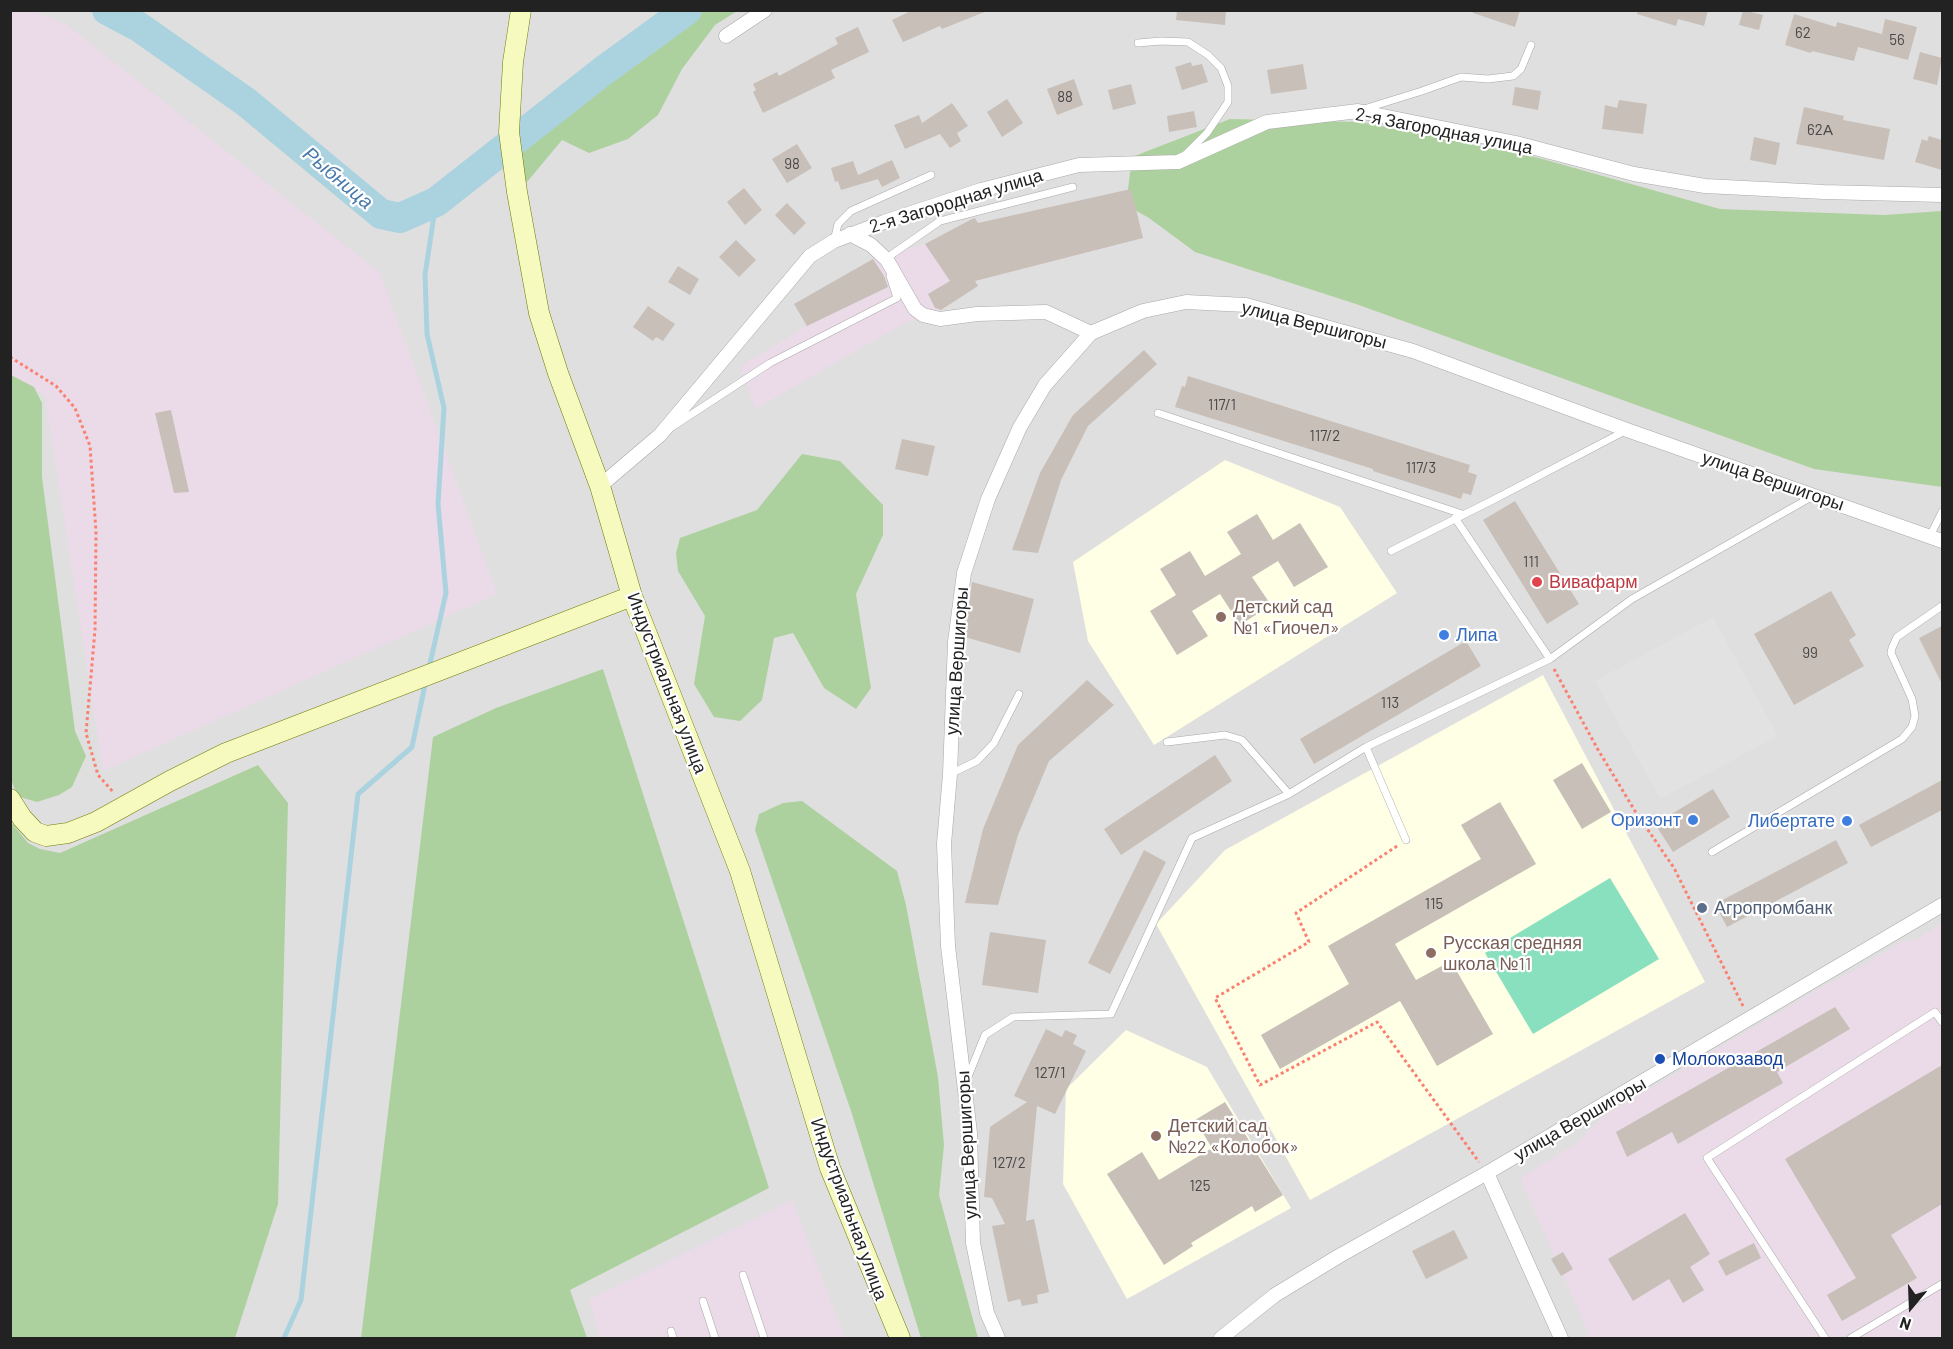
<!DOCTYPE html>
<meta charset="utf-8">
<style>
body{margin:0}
#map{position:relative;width:1953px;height:1349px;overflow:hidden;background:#f2efe9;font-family:Barlow,sans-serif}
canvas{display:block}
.frame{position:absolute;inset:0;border:12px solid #222;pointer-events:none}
.north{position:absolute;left:1881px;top:1277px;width:60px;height:60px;-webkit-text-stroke:4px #fff;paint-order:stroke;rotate:199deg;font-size:16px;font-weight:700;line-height:24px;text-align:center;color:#222}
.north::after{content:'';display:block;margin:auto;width:21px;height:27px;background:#222;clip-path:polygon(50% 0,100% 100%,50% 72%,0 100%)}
</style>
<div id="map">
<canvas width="1953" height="1349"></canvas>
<div class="frame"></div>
<div class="north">N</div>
</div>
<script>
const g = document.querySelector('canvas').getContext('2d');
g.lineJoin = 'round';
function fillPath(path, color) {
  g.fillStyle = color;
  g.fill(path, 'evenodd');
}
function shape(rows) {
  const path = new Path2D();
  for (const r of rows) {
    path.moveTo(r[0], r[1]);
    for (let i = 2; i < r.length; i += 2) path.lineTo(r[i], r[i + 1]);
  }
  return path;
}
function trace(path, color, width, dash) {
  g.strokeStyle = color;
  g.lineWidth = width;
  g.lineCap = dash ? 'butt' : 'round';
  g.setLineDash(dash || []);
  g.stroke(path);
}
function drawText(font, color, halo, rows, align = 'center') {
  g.font = font + ' Barlow,sans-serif';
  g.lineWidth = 4.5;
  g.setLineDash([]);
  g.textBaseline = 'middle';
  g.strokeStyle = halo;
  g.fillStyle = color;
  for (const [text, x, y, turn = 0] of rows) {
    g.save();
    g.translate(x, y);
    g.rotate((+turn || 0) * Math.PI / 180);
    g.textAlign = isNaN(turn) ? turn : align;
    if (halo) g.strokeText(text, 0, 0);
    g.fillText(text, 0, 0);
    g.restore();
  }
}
fillPath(shape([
 [11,11,1942,11,1942,1338,11,1338]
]), '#e0dfdf');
fillPath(shape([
 [10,11,35,11,67,25,380,273,497,594,103,771,45,395,11,376],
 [1131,189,1143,238,976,281,978,286,936,313,903,324,755,409,741,366,807,326,873,259,925,244,975,217,979,223],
 [1942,923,1942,1338,1591,1338,1520,1178,1577,1143,1602,1117,1817,990,1862,966,1902,941,1915,940],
 [792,1200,845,1338,600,1338,589,1300]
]), '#ebdbe8');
fillPath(shape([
 [1225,460,1340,507,1397,593,1154,745,1088,641,1073,562],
 [1543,675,1705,982,1310,1200,1156,924,1225,850],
 [1126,1030,1207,1067,1291,1208,1127,1299,1063,1184,1066,1089]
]), '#ffffe5');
fillPath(shape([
 [698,11,737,11,715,25,682,69,658,115,628,139,589,153,562,140,527,182,519,178,514,159,525,142,535,131],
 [1230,119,1361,122,1539,158,1720,209,1884,215,1942,211,1942,487,1814,469,1356,304,1195,252,1149,218,1126,205,1132,157],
 [11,375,34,387,42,403,42,477,75,731,86,756,72,787,59,795,37,802,17,796,11,779],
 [802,454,840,461,883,505,883,535,856,594,871,688,856,709,824,688,793,633,774,638,762,700,740,721,714,717,694,684,705,616,678,571,676,553,680,538,757,510],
 [603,669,769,1188,570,1290,587,1338,361,1338,433,737,496,708],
 [258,765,288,803,278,1204,235,1338,11,1338,11,822,28,843,40,849,60,853],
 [802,801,897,871,906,905,938,1077,944,1145,939,1195,978,1338,921,1338,852,1114,755,830,759,814,783,803]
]), '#add19e');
fillPath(shape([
 [1610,878,1659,959,1533,1034,1485,953]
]), '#88e0be');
fillPath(shape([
 [1713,617,1778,736,1660,799,1595,681]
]), '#e2e2e2');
trace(shape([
 [429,668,446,593,438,504,444,408,427,334,425,275,436,202],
 [284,1338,301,1300,358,794,412,747,426,680]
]), '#aad3df', 5);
trace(shape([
 [107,10,139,27,246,102,381,214,400,218,436,202,603,71,687,10]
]), '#aad3df', 30);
fillPath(shape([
 [913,10,987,10,987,11,942,29,940,26,903,42,892,20],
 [1177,10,1226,10,1225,25,1176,20],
 [1473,10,1520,10,1515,27,1473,13],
 [1637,10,1708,10,1704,26,1678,19,1676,26,1637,14],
 [1743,10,1763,15,1759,30,1739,25],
 [1794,14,1836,27,1837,22,1882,34,1885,19,1917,27,1908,60,1858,47,1854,61,1812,51,1811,53,1785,45],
 [858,27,869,52,831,70,835,78,763,113,753,92,756,90,753,84,777,72,779,76,838,44,835,38],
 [1920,52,1942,58,1937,85,1913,79],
 [1191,62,1192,66,1202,64,1208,82,1182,90,1175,67],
 [1303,64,1307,89,1271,94,1267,70],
 [1074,79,1083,105,1057,115,1047,89],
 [1131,84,1136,104,1113,110,1108,90],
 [1515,87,1541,91,1538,110,1512,105],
 [1007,99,1023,123,1002,137,987,112],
 [1619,100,1647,104,1643,134,1602,129,1605,105,1617,108],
 [952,103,968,126,957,133,961,141,950,148,940,134,905,149,894,125,919,115,922,123],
 [1804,107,1844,116,1843,120,1890,129,1884,160,1796,144],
 [1194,111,1197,127,1169,132,1167,116],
 [1929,136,1942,140,1942,170,1915,162,1922,139,1927,141],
 [1754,137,1780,143,1776,165,1750,160],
 [797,144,812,168,787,183,772,159],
 [892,160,900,178,882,187,878,179,841,190,838,181,835,182,831,168,853,161,858,175],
 [744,188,762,210,745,225,727,202],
 [1131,189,1143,238,975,281,978,286,941,310,935,308,928,294,950,281,925,244,972,219,975,218,978,223],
 [787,203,806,223,794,235,775,215],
 [736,240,756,260,739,277,719,257],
 [873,259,884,276,888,287,807,326,794,304],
 [678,266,699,279,690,295,668,282],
 [648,306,675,324,663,341,656,337,653,341,633,327],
 [1144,350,1157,364,1088,426,1061,480,1038,553,1012,550,1040,473,1073,415],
 [1188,376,1470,465,1468,472,1477,475,1471,495,1463,493,1461,499,1373,471,1373,469,1175,407,1182,386,1185,387],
 [171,410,189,492,174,493,155,413],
 [902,439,935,446,928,476,895,469],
 [1515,501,1579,604,1547,624,1483,520],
 [1257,514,1273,540,1300,523,1328,567,1294,587,1278,561,1252,577,1271,605,1240,625,1220,594,1192,611,1208,636,1177,655,1150,611,1176,595,1160,569,1190,551,1205,576,1241,554,1227,532],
 [972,582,1034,599,1020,653,965,637],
 [1831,591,1856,635,1849,640,1864,666,1794,705,1754,634],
 [1942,626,1942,684,1919,638],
 [1466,641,1481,666,1314,764,1300,739],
 [1087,680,1114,705,1049,761,1018,835,998,905,965,903,983,829,1018,745],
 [1215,755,1232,781,1121,855,1104,829],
 [1582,763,1611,812,1582,829,1553,780],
 [1942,780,1942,810,1871,847,1859,825],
 [1713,789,1730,817,1673,852,1655,824],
 [1500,802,1536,864,1395,944,1416,980,1451,961,1493,1034,1437,1066,1400,1001,1280,1069,1261,1035,1349,984,1328,946,1481,859,1461,825],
 [1836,840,1848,863,1727,927,1715,904],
 [1144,850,1166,862,1110,974,1088,963],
 [990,932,1046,940,1038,993,982,985],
 [1835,1007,1850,1029,1777,1072,1783,1083,1678,1144,1672,1132,1627,1157,1616,1132],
 [1046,1029,1062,1037,1065,1030,1077,1035,1073,1044,1086,1051,1055,1114,1037,1106,1026,1221,1034,1219,1049,1292,1037,1295,1038,1303,1022,1306,1020,1299,1008,1302,992,1226,1005,1224,992,1198,984,1197,990,1127,1027,1102,1014,1096],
 [1942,1065,1942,1204,1891,1235,1917,1278,1842,1321,1827,1295,1856,1278,1785,1159],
 [1225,1102,1283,1195,1255,1212,1252,1206,1191,1243,1193,1246,1164,1265,1107,1174,1142,1152,1159,1180,1212,1148,1195,1120],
 [1685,1213,1710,1254,1690,1267,1704,1290,1683,1303,1669,1279,1633,1301,1608,1259],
 [1454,1230,1468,1258,1426,1279,1412,1251],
 [1754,1243,1761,1258,1726,1276,1718,1261],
 [1563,1252,1573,1269,1561,1276,1551,1259]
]), '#c7bfb8');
const lane = shape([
 [1138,43,1161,41,1188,42,1208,55,1221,68,1228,86,1228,102,1207,133,1186,154],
 [1364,109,1422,91,1461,77,1488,79,1513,76,1521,69,1531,45],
 [834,241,838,224,851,211,931,175],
 [887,262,891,255,940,221,1073,187],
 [1158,413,1462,514],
 [672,427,770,363,897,298,890,276],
 [1455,518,1550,659],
 [1930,536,1942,512],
 [1391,551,1491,501,1625,431],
 [1167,742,1225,735,1242,740,1289,794],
 [1366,747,1406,840],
 [950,774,977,761,994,743,1019,694],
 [1712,852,1902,739,1912,727,1915,716,1912,699,1891,653,1892,648,1897,637,1942,606],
 [967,1079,985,1035,1013,1017,1111,1014,1192,838,1289,794,1366,747,1550,659,1632,599,1813,496],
 [743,1275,764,1338],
 [703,1301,715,1338],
 [671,1331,673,1338],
 [1825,1338,1707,1158,1935,1012,1942,1022],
 [1851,1338,1942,1284]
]);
const street = shape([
 [726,36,765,10],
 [850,234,871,245,887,260,915,309,923,315,940,319,977,314,1046,312,1091,333],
 [600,486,660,435,810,256,834,241,884,222,981,190,1079,165,1178,162,1267,122,1358,111,1516,143,1634,174,1705,186,1824,192,1942,195],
 [1487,1173,1561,1338],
 [998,1338,987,1313,973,1243,970,1133,948,946,944,844,950,774,955,642,964,573,988,499,1020,427,1045,385,1091,333,1143,311,1186,302,1246,305,1413,351,1627,430,1942,541],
 [1221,1338,1275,1295,1339,1256,1487,1173,1942,905]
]);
const secondary = shape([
 [521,10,513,62,509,132,517,192,539,313,558,373,600,486,632,596,740,871,830,1168,900,1338],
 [10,799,22,818,35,832,46,836,68,833,96,822,170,781,226,753,632,596]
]);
trace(lane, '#a9a9a9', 8);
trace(street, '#a9a9a9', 15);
trace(secondary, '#707d05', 21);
trace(shape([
 [10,357,56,386,75,408,90,446,96,532,95,630,86,733,98,775,114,793],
 [1554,669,1597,748,1635,811,1674,868,1743,1006],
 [1397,846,1296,913,1309,942,1215,998,1260,1085,1377,1022,1479,1162]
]), '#fa8072', 3, [3, 3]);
trace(lane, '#fff', 7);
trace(street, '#fff', 14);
trace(secondary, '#f7fabf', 20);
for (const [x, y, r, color] of [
 [1537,582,6,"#e0444e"],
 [1221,617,6,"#8d6e63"],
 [1444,635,6,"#3f7fe0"],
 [1693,820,6,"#3f7fe0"],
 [1847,821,6,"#3f7fe0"],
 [1702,908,6,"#5c6f8a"],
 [1431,953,6,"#8d6e63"],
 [1660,1059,6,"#1a4fb4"],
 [1156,1136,6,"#8d6e63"]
]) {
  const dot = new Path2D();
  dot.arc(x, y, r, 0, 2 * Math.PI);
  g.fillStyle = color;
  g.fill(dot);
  trace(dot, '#fff', 2);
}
drawText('15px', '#4b4948', null, [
 ["62",1803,33],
 ["56",1897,40],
 ["88",1065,97],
 ["62А",1820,130],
 ["98",792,164],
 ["117/1",1222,405],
 ["117/2",1325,436],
 ["117/3",1421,468],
 ["111",1531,562],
 ["99",1810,653],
 ["113",1390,703],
 ["115",1434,904],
 ["127/1",1050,1073],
 ["127/2",1009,1163],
 ["125",1200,1186]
]);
drawText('18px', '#222', '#fff', [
 ["2-я Загородная улица",1444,131,11],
 ["2-я Загородная улица",956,201,-17],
 ["улица Вершигоры",1314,325,14],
 ["улица Вершигоры",1773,481,19],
 ["улица Вершигоры",957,661,-86],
 ["Индустриальная улица",667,683,69],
 ["улица Вершигоры",1580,1119,-30],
 ["улица Вершигоры",967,1145,-93],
 ["Индустриальная улица",849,1209,70]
]);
drawText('18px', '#be3a42', '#fff', [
 ["Вивафарм",1549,582]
], 'left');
drawText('18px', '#785e54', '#fff', [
 ["Детский сад",1233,607],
 ["№1 «Гиочел»",1233,628],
 ["Русская средняя",1443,943],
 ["школа №11",1443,964],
 ["Детский сад",1168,1126],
 ["№22 «Колобок»",1168,1147]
], 'left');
drawText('18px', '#366cbe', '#fff', [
 ["Липа",1456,635,"left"],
 ["Оризонт",1681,820],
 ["Либертате",1835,821]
], 'right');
drawText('18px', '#4e5e75', '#fff', [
 ["Агропромбанк",1714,908]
], 'left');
drawText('18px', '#164399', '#fff', [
 ["Молокозавод",1672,1059]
], 'left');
drawText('italic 20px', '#4a7aab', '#fff', [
 ["Рыбница",338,178,40]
]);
</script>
